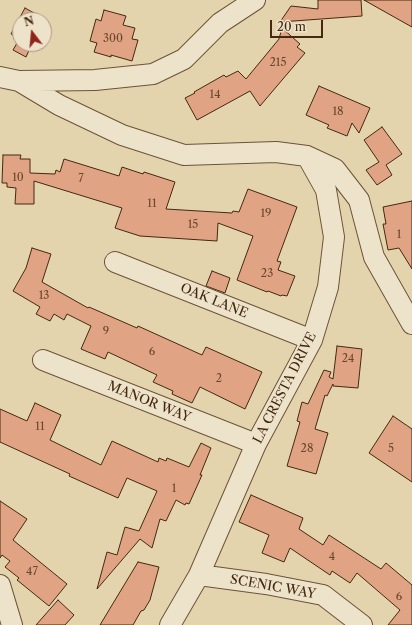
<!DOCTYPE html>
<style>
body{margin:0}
#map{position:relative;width:412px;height:625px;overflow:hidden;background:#e4d4ad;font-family:"Libre Caslon Text",serif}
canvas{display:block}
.north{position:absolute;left:12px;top:12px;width:40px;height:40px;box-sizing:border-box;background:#ede3ca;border:1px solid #a99880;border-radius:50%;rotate:344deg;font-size:11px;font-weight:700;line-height:16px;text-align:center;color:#442811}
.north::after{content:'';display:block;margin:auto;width:14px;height:18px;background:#8f2418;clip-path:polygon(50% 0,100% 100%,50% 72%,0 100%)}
.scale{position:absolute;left:270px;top:20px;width:53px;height:18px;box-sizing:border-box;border:2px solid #442811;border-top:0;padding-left:5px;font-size:12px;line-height:14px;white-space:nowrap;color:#442811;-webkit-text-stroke:3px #ede3ca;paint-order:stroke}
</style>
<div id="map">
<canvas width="412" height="625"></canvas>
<div class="north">N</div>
<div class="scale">20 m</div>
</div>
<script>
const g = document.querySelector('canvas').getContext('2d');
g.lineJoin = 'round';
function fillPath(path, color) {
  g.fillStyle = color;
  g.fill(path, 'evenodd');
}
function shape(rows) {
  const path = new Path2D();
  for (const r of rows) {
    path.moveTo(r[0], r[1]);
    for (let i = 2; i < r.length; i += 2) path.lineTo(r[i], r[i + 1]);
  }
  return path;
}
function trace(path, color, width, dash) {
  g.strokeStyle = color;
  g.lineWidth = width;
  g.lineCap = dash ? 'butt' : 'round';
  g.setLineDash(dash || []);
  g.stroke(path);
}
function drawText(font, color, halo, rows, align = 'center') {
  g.font = font + ' "Libre Caslon Text",serif';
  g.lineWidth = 4;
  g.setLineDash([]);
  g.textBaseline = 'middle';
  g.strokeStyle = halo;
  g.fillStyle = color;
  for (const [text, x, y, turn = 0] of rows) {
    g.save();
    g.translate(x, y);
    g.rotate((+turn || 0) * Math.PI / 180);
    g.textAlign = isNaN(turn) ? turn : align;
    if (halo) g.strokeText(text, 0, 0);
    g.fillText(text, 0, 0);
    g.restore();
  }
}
const building = shape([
 [318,0,361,0,362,16,280,22,291,6,318,9,318,0],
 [364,0,412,0,412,27,387,13,364,0],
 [25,8,45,19,44,22,44,20,20,20,20,44,32,44,26,57,13,50,20,38,11,34,25,8],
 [104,10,126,16,123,25,135,28,132,39,138,40,132,61,111,55,111,57,94,52,97,43,90,41,96,19,101,21,104,10],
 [282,28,300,44,297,47,305,53,260,106,250,91,197,120,185,98,195,93,194,92,224,75,226,77,238,71,246,79,279,39,282,28],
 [319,86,370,108,359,133,352,123,347,136,327,128,329,125,306,115,319,86],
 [382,127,402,154,386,165,392,175,377,185,366,170,379,162,364,140,382,127],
 [3,155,21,155,20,159,30,159,30,173,55,174,56,170,60,172,64,159,119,176,122,167,143,174,144,172,175,182,166,209,232,213,233,211,239,212,248,189,297,207,277,261,281,262,278,270,295,276,287,296,282,295,281,296,268,291,267,292,237,280,253,236,218,223,217,241,140,236,115,228,122,208,34,181,34,204,15,204,16,188,7,187,7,183,2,183,3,155],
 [412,201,412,269,399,248,388,250,383,224,386,224,383,207,412,201],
 [32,248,51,254,42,282,88,308,89,307,137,328,138,326,202,355,206,347,262,372,245,409,200,387,192,403,172,394,173,391,153,382,157,375,108,352,105,359,81,349,91,326,67,314,64,320,54,314,50,321,36,314,40,307,13,291,26,268,32,248],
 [212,271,230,278,225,293,206,286,212,271],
 [337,346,362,349,358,388,333,386,333,384,327,396,325,395,315,429,328,433,316,474,287,466,300,422,297,421,302,402,308,404,324,370,331,372,329,377,333,379,337,346],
 [35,403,61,415,50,440,101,465,112,441,158,462,159,458,166,461,167,458,189,467,201,443,211,448,200,475,202,475,189,504,186,503,185,505,176,500,166,521,160,519,152,548,140,539,97,589,107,552,117,555,125,527,139,531,157,491,127,478,118,498,69,476,70,474,0,442,0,409,27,421,35,403],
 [393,416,412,429,412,482,369,453,393,416],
 [251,495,303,518,299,529,323,545,329,535,381,569,386,563,412,585,412,625,388,625,400,610,357,573,350,583,332,571,330,575,290,548,284,562,262,553,269,535,239,522,251,495],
 [0,501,27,519,13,540,67,584,49,606,17,580,19,578,5,567,10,561,2,555,0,558,0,501],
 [138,562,159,567,150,600,144,610,141,611,133,625,100,625,138,562],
 [58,600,74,615,65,625,36,625,58,600]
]);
fillPath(building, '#e0a484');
trace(building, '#442811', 1);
const minor = shape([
 [0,77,19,81,95,80,153,74,184,59,220,23,255,0],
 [19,81,59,105,122,135,184,155,276,152,307,156,335,169,359,200,374,257,412,324],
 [115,262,312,340],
 [43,360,256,444],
 [199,575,266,584,323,595,362,625],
 [0,585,12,625],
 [170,625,199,575,256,444,312,340,328,287,334,237,326,190,307,156]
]);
trace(minor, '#6c5338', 22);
trace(minor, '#ede3ca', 20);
drawText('11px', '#6b472e', null, [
 ["300",113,39],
 ["215",278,63],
 ["14",215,95],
 ["18",338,112],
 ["10",18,178],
 ["7",81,179],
 ["11",152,204],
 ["19",266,214],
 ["15",193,225],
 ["1",399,235],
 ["23",267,274],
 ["13",44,296],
 ["9",106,332],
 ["6",152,352],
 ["24",348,359],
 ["2",219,379],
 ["11",40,427],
 ["28",307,449],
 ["5",391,449],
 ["1",174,489],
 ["4",332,557],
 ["47",32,572],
 ["6",399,597]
]);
drawText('13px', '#442811', '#ede3ca', [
 ["OAK LANE",214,301,22],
 ["LA CRESTA DRIVE",285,388,-63],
 ["MANOR WAY",149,402,22],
 ["SCENIC WAY",273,587,10]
]);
</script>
